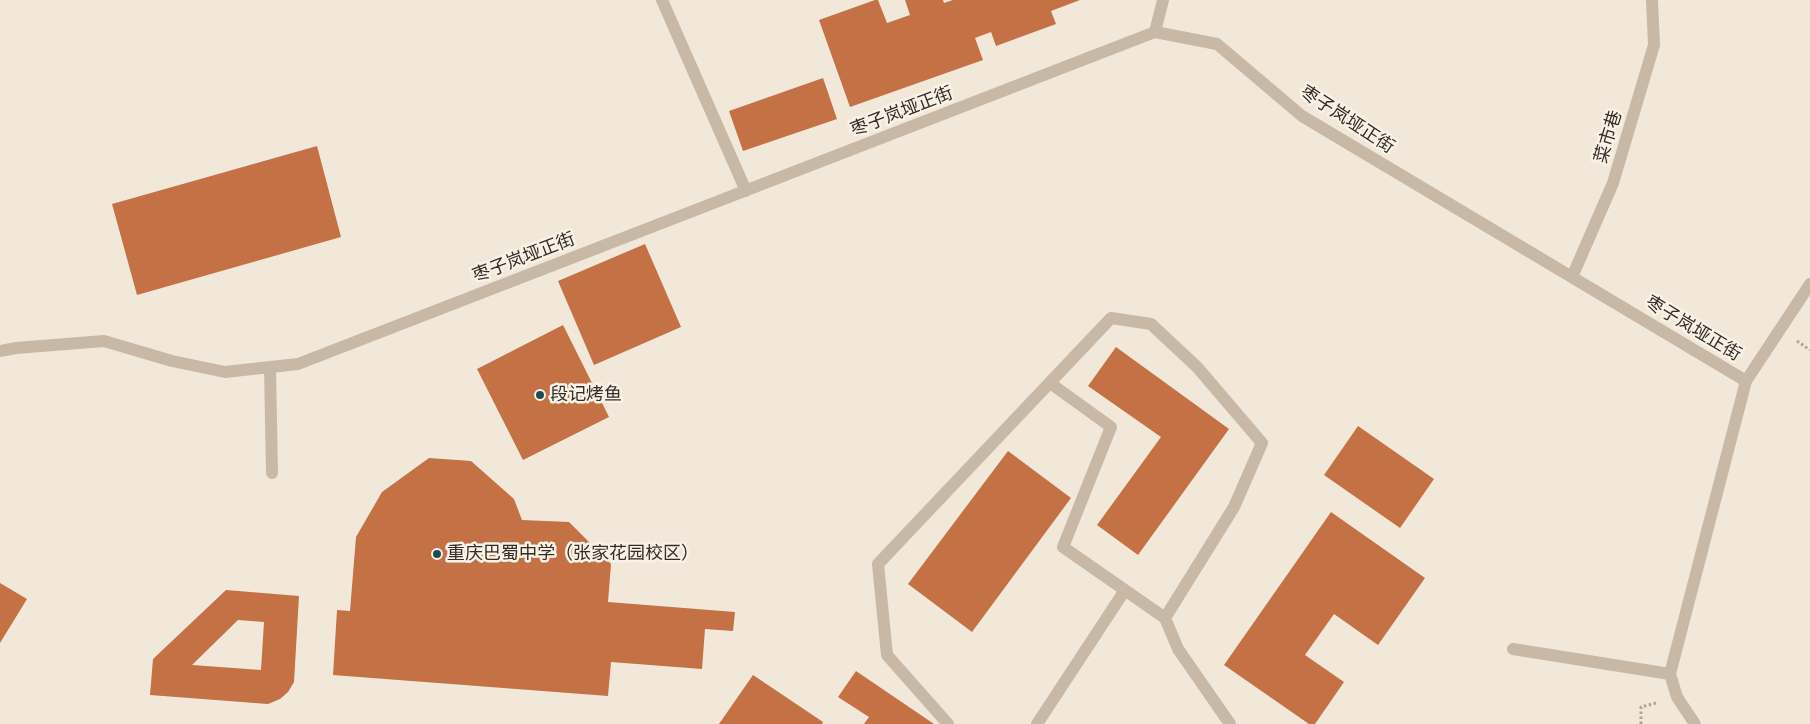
<!DOCTYPE html>
<meta charset="utf-8">
<style>
body{margin:0}
canvas{display:block;background:#f1e8da}
</style>
<canvas width="1810" height="724"></canvas>
<script>
const g = document.querySelector('canvas').getContext('2d');
g.lineJoin = 'round';
function fillPath(path, color) {
  g.fillStyle = color;
  g.fill(path, 'evenodd');
}
function shape(rows) {
  const path = new Path2D();
  for (const r of rows) {
    path.moveTo(r[0], r[1]);
    for (let i = 2; i < r.length; i += 2) path.lineTo(r[i], r[i + 1]);
  }
  return path;
}
function trace(path, color, width, dash) {
  g.strokeStyle = color;
  g.lineWidth = width;
  g.lineCap = dash ? 'butt' : 'round';
  g.setLineDash(dash || []);
  g.stroke(path);
}
function drawText(font, color, halo, rows, align = 'center') {
  g.font = font + ' "Space Grotesk","Noto Sans SC",sans-serif';
  g.lineWidth = 5;
  g.setLineDash([]);
  g.textBaseline = 'middle';
  g.strokeStyle = halo;
  g.fillStyle = color;
  for (const [text, x, y, turn = 0] of rows) {
    g.save();
    g.translate(x, y);
    g.rotate((+turn || 0) * Math.PI / 180);
    g.textAlign = isNaN(turn) ? turn : align;
    if (halo) g.strokeText(text, 0, 0);
    g.fillText(text, 0, 0);
    g.restore();
  }
}
fillPath(shape([
 [875,0,878,0,887,23,910,15,905,0,943,0,944,3,953,0,1080,0,1051,11,1056,24,996,46,991,32,975,38,983,60,850,107,819,20],
 [823,78,837,119,743,151,729,111],
 [317,146,341,237,137,295,112,204],
 [645,244,681,327,594,365,558,281],
 [563,325,609,417,523,460,477,369],
 [1116,347,1229,429,1138,555,1097,525,1161,437,1088,386],
 [1358,426,1434,479,1400,528,1324,475],
 [1008,451,1071,498,972,632,908,584],
 [429,458,471,461,514,499,522,520,569,522,611,564,608,602,735,612,733,631,705,629,702,669,611,662,608,696,333,675,337,610,350,611,356,537,382,492],
 [1331,512,1425,578,1378,645,1334,614,1305,655,1344,682,1315,724,1309,724,1224,665],
 [0,583,27,599,0,643],
 [226,590,299,596,294,682,288,692,280,699,268,704,150,695,153,659],
 [238,620,264,622,261,670,192,665],
 [856,671,934,724,864,724,869,717,838,697],
 [753,675,823,722,822,724,719,724]
]), '#c37145');
trace(shape([
 [1797,341,1810,350],
 [1641,724,1641,707,1656,703]
]), '#b4a390', 3, [2.5, 2.5]);
trace(shape([
 [662,0,746,191],
 [1155,32,1163,0],
 [1572,277,1613,183,1654,45,1652,0],
 [0,351,16,348,104,341,172,361,225,372,298,364,1155,32,1217,44,1302,116,1746,381],
 [270,367,272,473],
 [1050,383,1111,427,1063,547,1165,618],
 [1513,649,1670,674],
 [948,724,887,655,878,564,1111,318,1151,324,1197,367,1262,443,1234,507,1165,618,1178,649,1230,724],
 [1037,724,1125,590],
 [1695,724,1677,697,1670,674,1746,381,1810,284]
]), '#c8b9a6', 12);
for (const [x, y, r, color] of [
 [540,395,5,"#1d4c55"],
 [437,554,5,"#1d4c55"]
]) {
  const dot = new Path2D();
  dot.arc(x, y, r, 0, 2 * Math.PI);
  g.fillStyle = color;
  g.fill(dot);
  trace(dot, '#f9f2e6', 2);
}
drawText('18px', '#352d27', '#f9f2e6', [
 ["枣子岚垭正街",902,112,-21],
 ["枣子岚垭正街",1347,120,33],
 ["菜市巷",1609,137,-73],
 ["枣子岚垭正街",524,258,-21],
 ["枣子岚垭正街",1693,329,31]
]);
drawText('18px', '#352d27', '#f9f2e6', [
 ["段记烤鱼",550,395],
 ["重庆巴蜀中学（张家花园校区）",447,554]
], 'left');
</script>
